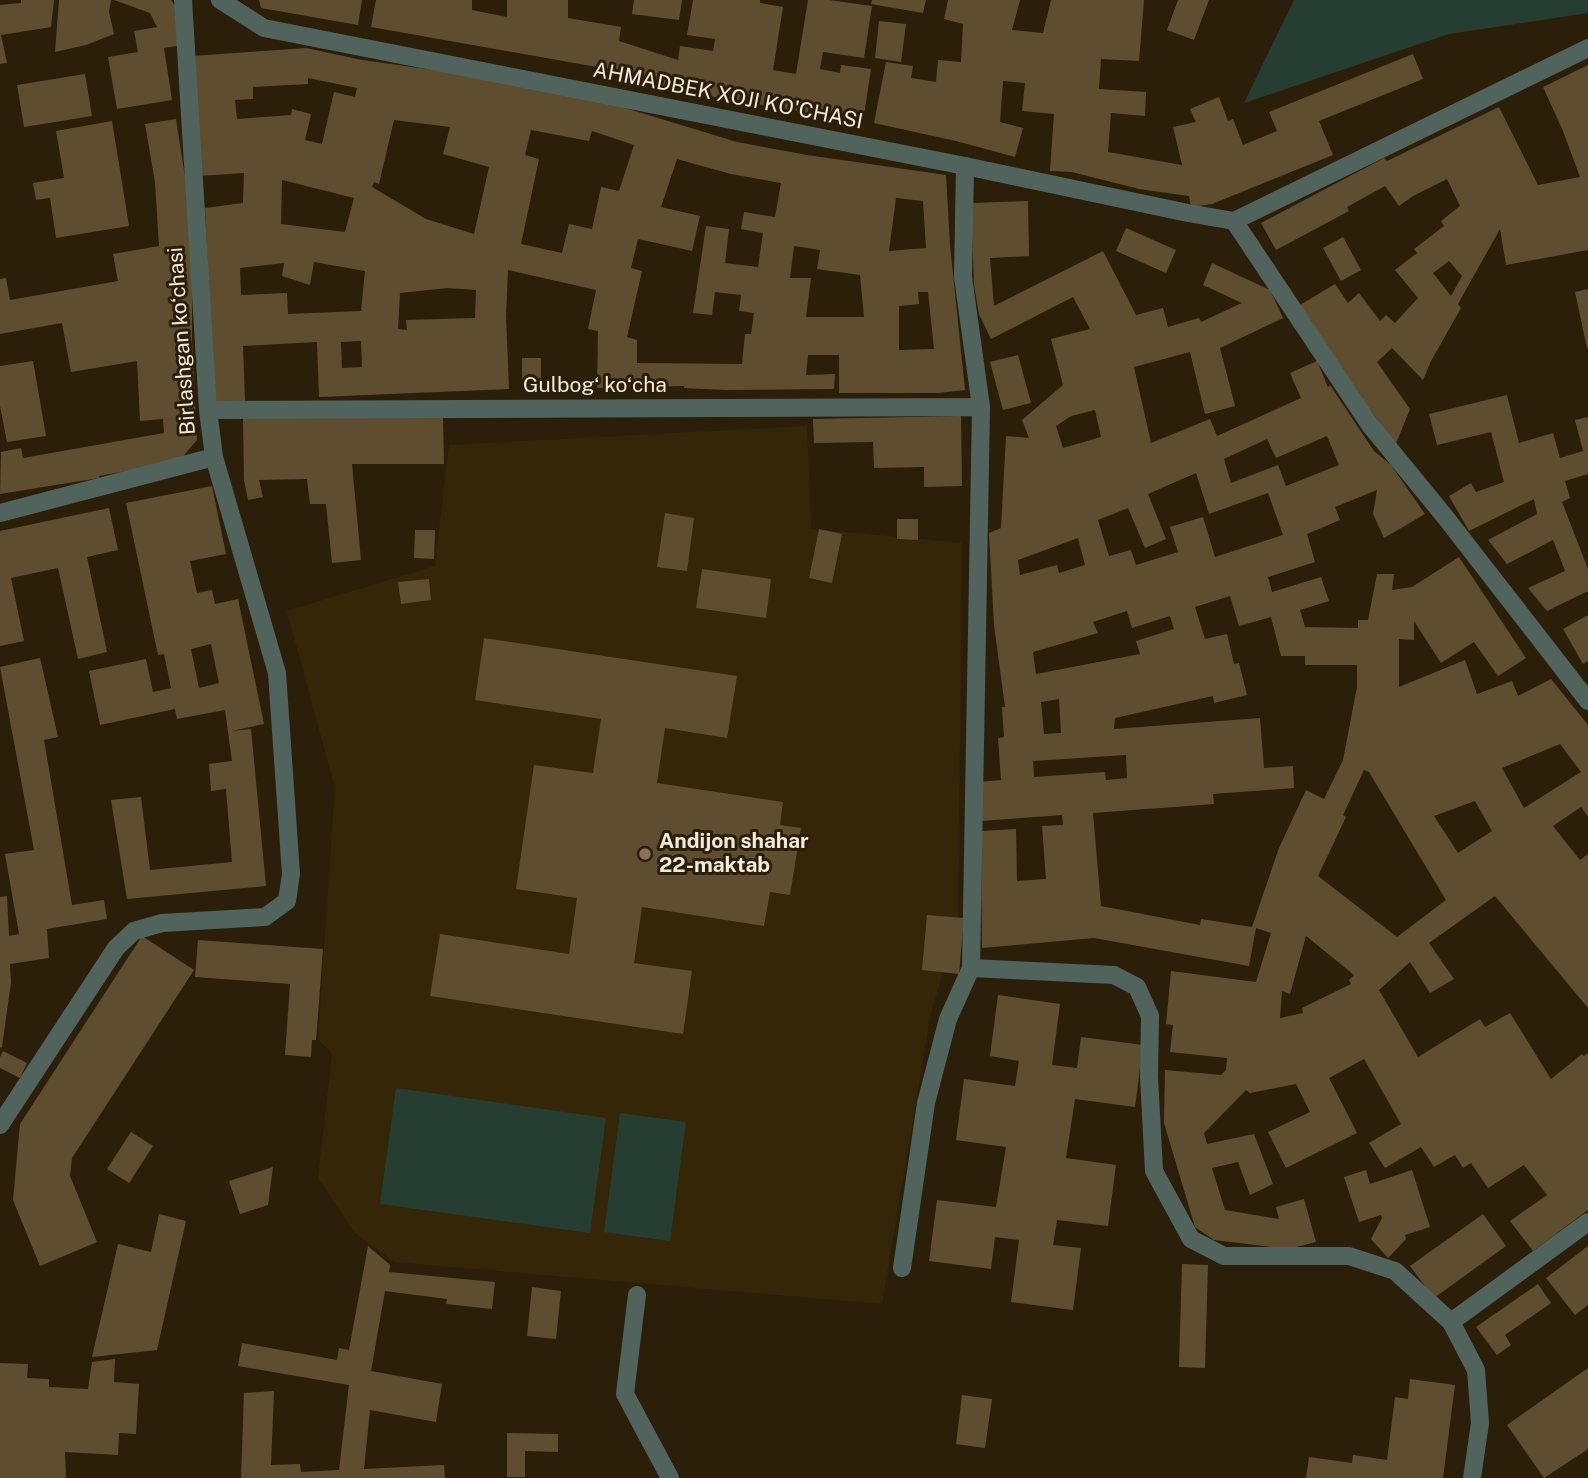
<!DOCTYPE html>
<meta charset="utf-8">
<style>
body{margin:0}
canvas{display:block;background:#2b1f0a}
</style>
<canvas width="1588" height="1478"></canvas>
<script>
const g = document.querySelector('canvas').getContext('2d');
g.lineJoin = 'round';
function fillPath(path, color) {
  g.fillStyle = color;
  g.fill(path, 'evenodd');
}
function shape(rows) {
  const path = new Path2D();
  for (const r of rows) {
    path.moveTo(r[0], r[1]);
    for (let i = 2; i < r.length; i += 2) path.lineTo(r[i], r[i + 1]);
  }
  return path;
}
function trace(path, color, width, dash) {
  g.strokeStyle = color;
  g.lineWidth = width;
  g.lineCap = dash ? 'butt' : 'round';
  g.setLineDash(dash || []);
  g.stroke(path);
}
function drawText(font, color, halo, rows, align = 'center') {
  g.font = font + ' "Public Sans",sans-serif';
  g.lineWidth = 6;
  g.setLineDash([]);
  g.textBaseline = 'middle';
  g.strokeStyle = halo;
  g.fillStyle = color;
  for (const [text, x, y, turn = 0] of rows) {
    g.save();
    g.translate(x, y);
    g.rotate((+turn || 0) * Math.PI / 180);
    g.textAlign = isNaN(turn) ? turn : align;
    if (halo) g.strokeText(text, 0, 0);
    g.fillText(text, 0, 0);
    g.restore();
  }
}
fillPath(shape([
 [807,426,811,529,962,543,958,919,930,1017,882,1304,394,1262,354,1232,318,1178,332,1054,318,1039,335,788,287,611,435,566,449,445]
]), '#352608');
fillPath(shape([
 [1294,0,1588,0,1588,13,1449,34,1244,103],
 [396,1088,606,1118,590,1233,380,1204],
 [620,1113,686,1122,670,1241,604,1232]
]), '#263d32');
fillPath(shape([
 [21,0,54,0,51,27,1,35,7,63,0,64,0,5,21,3],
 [59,0,111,0,109,12,114,34,86,45,55,52],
 [114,0,171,0,177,9,183,45,164,48,172,100,117,109,108,57,138,52,134,31,157,27,150,13],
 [259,0,362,0,358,25,261,8],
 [376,0,472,0,472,10,507,17,507,0,568,0,568,18,621,27,619,41,678,60,680,46,713,51,715,39,687,35,693,0,760,0,760,3,783,7,773,70,796,74,808,0,829,0,872,6,864,58,823,52,820,69,840,73,841,65,871,69,863,122,673,90,614,70,371,27],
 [634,0,682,0,679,20,632,14],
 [872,0,926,0,923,13,871,4],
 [948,0,1020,0,1012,30,1043,33,1051,0,1144,0,1139,61,1101,59,1099,89,1146,92,1145,116,1111,113,1108,152,1182,165,1173,127,1196,122,1190,109,1219,97,1228,121,1233,119,1243,145,1277,131,1269,112,1413,54,1423,79,1319,121,1333,155,1212,204,1191,207,1189,196,1139,189,1072,172,1050,171,1054,114,1022,111,1025,83,1003,81,1000,122,1023,128,1015,157,956,141,874,123,886,62,913,66,911,78,936,82,938,60,961,62,963,24,944,19],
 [1178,0,1209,0,1194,40,1167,30],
 [879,21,906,24,901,62,875,58],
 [306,48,362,60,512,81,602,101,737,142,807,155,946,175,950,245,965,390,938,393,839,393,839,355,808,355,806,375,835,374,834,389,726,390,684,388,684,386,597,388,598,331,588,329,596,290,508,270,506,316,509,389,319,397,317,342,243,346,245,401,214,402,205,208,243,203,244,173,198,176,192,56],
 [308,78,357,88,355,97,334,92,322,144,305,140,311,114,292,109,291,115,237,119,235,100,253,99,253,87,308,84],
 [394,120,450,127,443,154,489,167,474,234,426,219,372,187,374,182,379,184],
 [531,130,589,141,592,131,634,145,619,191,601,187,592,229,569,224,562,253,521,244,539,159,525,155],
 [677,159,731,174,781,183,775,217,744,212,741,229,763,233,758,267,725,263,729,229,706,226,693,313,712,315,715,292,741,295,739,311,754,313,751,334,745,334,742,364,637,363,637,340,627,337,642,271,631,268,638,239,692,251,700,216,661,207],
 [282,180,354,198,345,232,281,224],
 [896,198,923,201,926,248,889,251],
 [794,246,820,250,817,269,860,275,864,317,806,317,811,278,790,278],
 [314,262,365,271,361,311,288,314,287,293,241,295,240,268,284,263,282,276,310,285],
 [447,288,476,290,475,318,406,320,407,330,398,329,400,293],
 [918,292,928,292,934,349,899,350,899,306,919,304],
 [361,341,362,367,342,368,341,342],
 [1588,65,1588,250,1506,265,1500,229,1458,304,1461,308,1431,361,1423,380,1392,348,1377,362,1410,409,1395,446,1300,305,1335,284,1348,303,1359,293,1380,321,1386,315,1395,323,1418,298,1395,270,1417,253,1414,249,1444,226,1441,221,1460,206,1447,179,1413,196,1399,206,1385,186,1347,207,1349,211,1276,250,1261,223,1384,158,1387,161,1499,107,1538,185,1580,177,1563,131,1543,87],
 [1449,261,1462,276,1451,296,1433,273],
 [85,74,92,116,24,127,17,85],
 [176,119,185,177,192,265,192,340,197,440,179,461,99,476,99,478,0,494,1,452,21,448,23,458,164,433,163,419,140,421,137,361,71,372,62,323,0,334,0,279,6,278,10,300,118,281,113,254,159,246,155,182,145,124],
 [112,121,129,226,56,238,50,198,36,200,33,183,64,178,56,131],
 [1028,201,1029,256,990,258,994,306,1103,251,1136,315,1163,308,1168,327,1199,318,1201,322,1242,303,1203,285,1212,263,1270,290,1283,318,1220,348,1235,406,1205,414,1190,352,1134,367,1151,443,1210,419,1217,436,1301,398,1290,373,1317,361,1328,387,1330,385,1374,451,1391,465,1425,514,1384,538,1373,514,1377,490,1335,507,1340,520,1307,534,1315,562,1268,577,1272,592,1321,577,1329,601,1300,610,1305,627,1358,628,1358,620,1368,620,1377,574,1394,574,1392,590,1412,587,1459,557,1526,658,1498,676,1474,642,1441,663,1414,621,1414,640,1399,639,1399,687,1465,660,1477,694,1512,681,1518,696,1551,679,1588,725,1588,817,1581,807,1553,826,1580,860,1588,854,1588,1008,1495,896,1429,943,1454,979,1430,993,1410,962,1379,990,1418,1057,1480,1019,1485,1027,1510,1013,1551,1079,1582,1054,1584,1056,1588,1053,1588,1210,1533,1251,1510,1221,1547,1195,1524,1165,1488,1188,1471,1163,1463,1168,1455,1155,1434,1167,1421,1147,1385,1168,1369,1143,1401,1124,1364,1059,1329,1078,1357,1133,1286,1168,1268,1132,1310,1112,1296,1084,1250,1093,1246,1090,1204,1133,1207,1144,1254,1134,1273,1184,1250,1195,1238,1162,1212,1168,1225,1210,1279,1219,1276,1207,1304,1199,1316,1242,1288,1249,1214,1240,1195,1227,1164,1123,1165,1070,1221,1075,1226,1070,1227,1058,1170,1052,1173,1025,1166,1024,1171,971,1256,982,1271,933,1256,928,1249,966,1094,938,982,948,981,831,1016,829,1017,881,1046,879,1042,826,1063,825,1062,815,981,821,979,782,1001,780,998,738,1004,737,1002,707,1005,707,994,625,989,533,1001,528,1006,436,1029,438,1022,420,1063,385,1051,339,1090,329,1073,297,991,339,979,314,974,285,971,203],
 [1095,410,1101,437,1063,448,1056,426,1071,416],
 [1327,436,1339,465,1286,486,1278,465,1231,483,1224,459,1267,439,1276,458],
 [1196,473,1209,514,1268,493,1283,535,1215,557,1203,517,1170,527,1178,552,1136,565,1131,550,1109,556,1098,520,1128,508,1145,548,1166,539,1148,494],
 [1078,538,1085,565,1059,573,1057,565,1020,575,1018,560],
 [1230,596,1239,626,1271,617,1281,656,1305,656,1305,665,1357,665,1357,687,1343,760,1324,799,1306,790,1279,848,1252,927,1201,919,1200,925,1101,906,1093,813,1214,804,1213,794,1294,788,1293,766,1264,768,1260,718,1114,729,1115,718,1213,696,1214,703,1247,695,1239,663,1234,664,1227,634,1205,639,1195,607],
 [1127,611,1132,628,1170,616,1174,629,1136,641,1140,654,1036,674,1033,652,1098,633,1093,622],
 [1059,699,1061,733,1044,734,1041,702],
 [1560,744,1581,772,1524,808,1502,768],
 [1126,755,1127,778,1106,780,1105,772,1034,777,1033,761],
 [1364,770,1369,772,1446,900,1397,937,1318,876,1346,817,1343,815],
 [1475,801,1492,831,1458,853,1434,816],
 [1306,936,1354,975,1349,980,1351,984,1302,1008,1303,1013,1280,1018,1282,991,1290,994],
 [1126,228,1176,250,1166,273,1116,251],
 [1343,237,1361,270,1341,281,1323,248],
 [1588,289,1588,348,1587,348,1575,292],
 [1018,355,1031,403,1003,410,990,362],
 [522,358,541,358,541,385,522,385],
 [33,361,46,436,7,442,0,406,0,366],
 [1507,395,1519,443,1553,433,1560,458,1583,451,1575,420,1588,417,1588,474,1565,481,1570,498,1562,502,1588,569,1588,591,1547,611,1528,588,1565,571,1553,540,1507,564,1488,540,1537,514,1534,499,1469,531,1449,496,1471,483,1476,492,1504,482,1491,432,1437,445,1429,414],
 [961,416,962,486,924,487,924,467,874,468,873,442,814,443,813,419],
 [443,417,444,464,352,464,361,560,332,563,326,504,310,504,307,479,259,480,263,497,248,500,244,480,243,418],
 [212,486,226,554,190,561,197,593,212,590,215,604,238,599,264,724,232,731,251,729,266,886,127,899,111,800,141,797,150,870,232,862,226,789,211,791,209,764,232,761,225,710,177,719,175,709,100,725,89,671,146,659,153,692,171,688,164,654,158,655,126,503],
 [211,644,219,683,199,688,191,649],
 [109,508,118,550,87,557,107,652,78,659,58,568,11,578,24,641,0,646,0,531],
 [665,513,694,518,687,571,657,567],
 [897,519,918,519,918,540,897,539],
 [819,529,842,534,832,583,809,578],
 [415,530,435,530,434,559,414,558],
 [702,569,771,579,766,618,696,608],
 [429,579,431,600,401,604,398,582],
 [1588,615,1588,661,1583,664,1563,629],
 [484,638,737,676,727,738,665,728,657,783,783,802,780,825,801,828,790,895,770,892,764,926,642,907,634,963,692,971,683,1034,430,996,440,934,569,954,577,898,516,889,534,765,593,773,601,719,475,700],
 [40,658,58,737,44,740,72,905,104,900,107,919,47,929,49,958,10,964,11,982,2,1047,0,1048,0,897,7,896,9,936,19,934,5,854,34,850,0,667],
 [927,915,964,918,959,974,922,970],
 [142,936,194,970,72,1158,70,1176,97,1242,40,1266,13,1200,20,1124],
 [198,940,323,949,316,1040,312,1040,311,1057,285,1055,290,984,195,977],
 [998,995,1060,1004,1052,1065,1077,1068,1081,1037,1143,1045,1135,1107,1075,1099,1066,1158,1116,1165,1108,1226,1057,1220,1053,1245,1081,1248,1073,1310,1011,1302,1019,1240,995,1237,991,1269,929,1261,937,1200,996,1207,1006,1147,956,1140,964,1079,1015,1086,1019,1061,990,1056],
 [3,1051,27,1063,20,1078,0,1068,0,1057],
 [131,1132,153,1146,129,1183,107,1169],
 [273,1167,268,1205,240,1214,229,1181],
 [1366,1170,1370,1184,1412,1170,1430,1227,1405,1235,1406,1239,1388,1258,1371,1239,1382,1218,1381,1215,1359,1222,1344,1177],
 [159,1214,186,1221,157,1350,92,1357,118,1244,151,1252],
 [1483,1214,1506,1246,1434,1298,1410,1266],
 [368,1246,390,1265,389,1272,495,1282,492,1309,446,1304,447,1299,385,1291,371,1371,442,1384,436,1422,370,1410,364,1469,444,1465,445,1478,241,1478,244,1393,274,1391,271,1465,300,1464,301,1472,339,1470,349,1385,238,1366,242,1343,337,1360,339,1348,349,1350],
 [1588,1246,1588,1305,1575,1315,1546,1278],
 [1182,1264,1208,1265,1205,1368,1179,1367],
 [1538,1284,1551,1303,1505,1335,1511,1345,1497,1355,1476,1327],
 [532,1287,561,1291,556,1339,527,1336],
 [115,1359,114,1382,139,1384,136,1434,119,1433,118,1455,65,1452,66,1478,0,1478,0,1363,28,1364,27,1378,49,1379,49,1387,88,1389,92,1362],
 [1588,1368,1588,1449,1544,1478,1507,1425],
 [1410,1379,1455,1385,1443,1478,1306,1478,1309,1457,1352,1463,1353,1455,1387,1460,1395,1397,1408,1399],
 [962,1395,992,1399,985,1448,956,1444],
 [507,1433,558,1434,558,1452,525,1451,525,1477,507,1477]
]), '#5f4d2f');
trace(shape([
 [1114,975,1137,987,1150,1016,1149,1077,1154,1171,1191,1239,1224,1256,1349,1256,1395,1271,1451,1322],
 [902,1268,926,1103,948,1019,971,968],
 [637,1295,625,1394,670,1478]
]), '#51635d', 18);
trace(shape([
 [965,166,963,277,981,407,971,968,1114,975],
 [1234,221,1370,425,1446,518,1588,701],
 [208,410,981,407],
 [0,513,214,457],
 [0,1125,116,948,134,931,162,923,265,917,287,901,291,874,277,673,214,457,208,410,183,0],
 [1472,1478,1480,1423,1476,1370,1451,1322,1588,1222]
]), '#51635d', 18);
trace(shape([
 [220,0,264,28,965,166,1188,213,1234,221,1588,48]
]), '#51635d', 18);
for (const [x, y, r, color] of [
 [645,854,7,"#8d6e63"]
]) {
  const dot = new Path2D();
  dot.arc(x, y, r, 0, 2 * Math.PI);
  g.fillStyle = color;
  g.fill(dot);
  trace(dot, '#2b1f0a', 2.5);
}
drawText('21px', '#f3eade', '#2b1f0a', [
 ["AHMADBEK XOJI KO'CHASI",728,96,11],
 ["Birlashgan koʻchasi",182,341,-94],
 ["Gulbogʻ koʻcha",595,386]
]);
drawText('bold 21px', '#f3eade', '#2b1f0a', [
 ["Andijon shahar",659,842],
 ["22-maktab",659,866]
], 'left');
</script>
